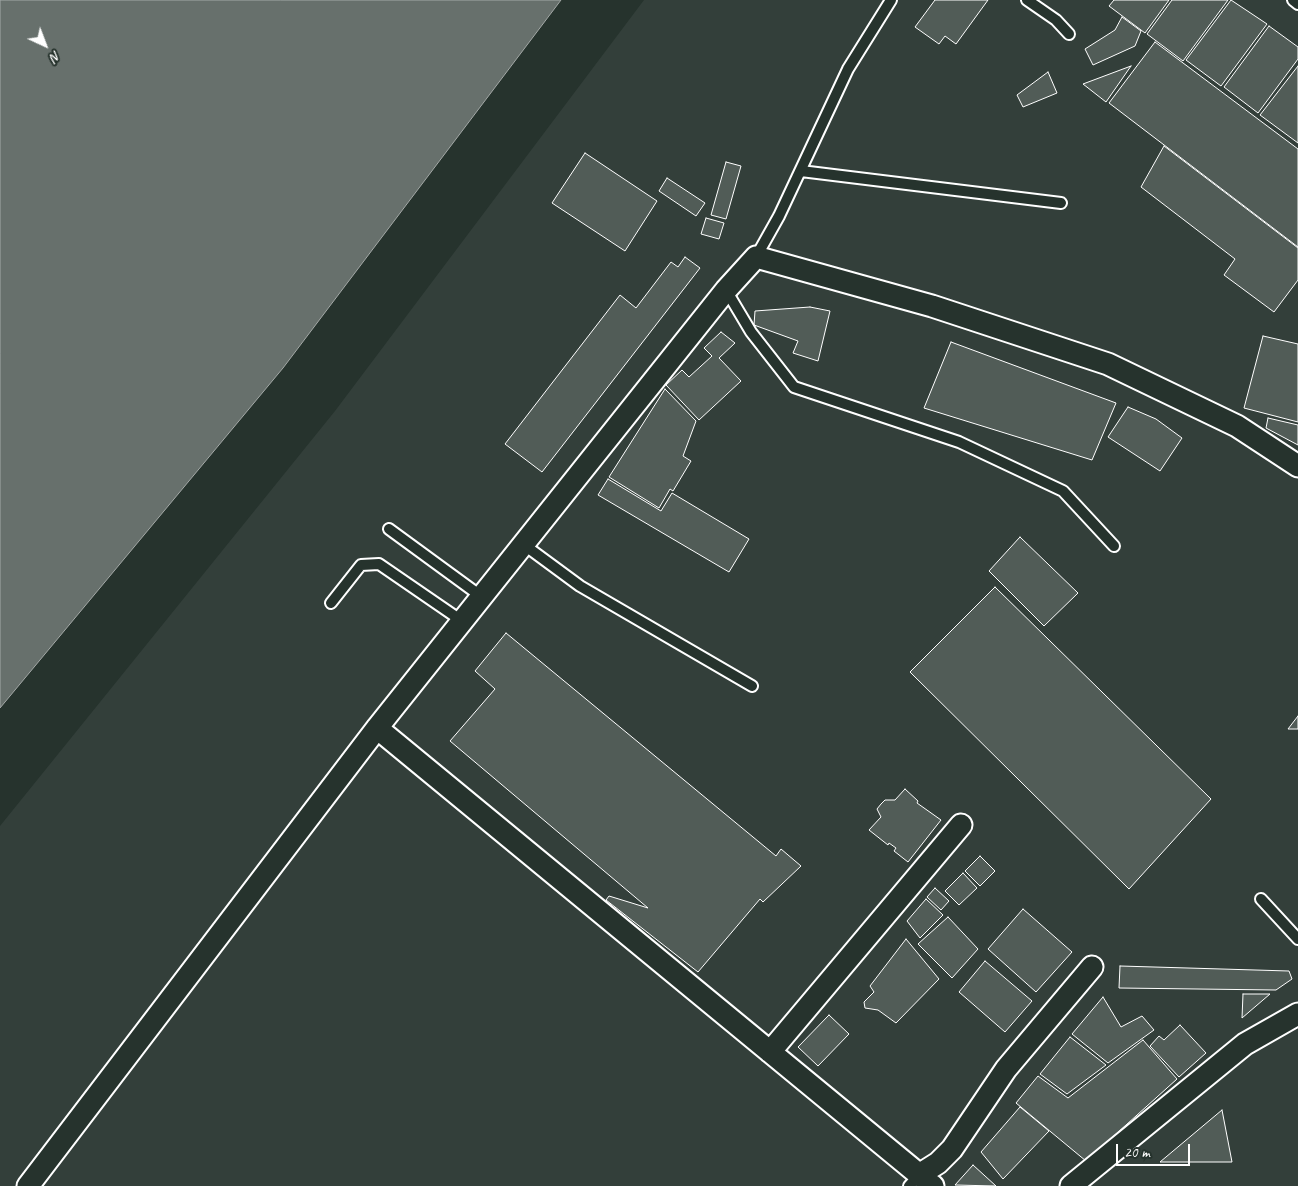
<!DOCTYPE html>
<style>
body{margin:0}
#map{position:relative;width:1298px;height:1186px;overflow:hidden;background:#26332d;font-family:Caveat,sans-serif}
canvas{display:block}
.north{position:absolute;left:20px;top:20px;width:50px;height:50px;-webkit-text-stroke:4px #26332d;paint-order:stroke;rotate:137deg;font-size:14px;font-weight:700;line-height:20px;text-align:center;color:#fff}
.north::after{content:'';display:block;margin:auto;width:18px;height:22px;background:#fff;clip-path:polygon(50% 0,100% 100%,50% 72%,0 100%)}
.scale{position:absolute;left:1116px;top:1144px;width:74px;height:22px;box-sizing:border-box;border:2px solid #fff;border-top:0;padding-left:6px;font-size:15px;line-height:18px;white-space:nowrap;color:#fff;-webkit-text-stroke:4px #26332d;paint-order:stroke}
</style>
<div id="map">
<canvas width="1298" height="1186"></canvas>
<div class="north">N</div>
<div class="scale">20 m</div>
</div>
<script>
const g = document.querySelector('canvas').getContext('2d');
g.lineJoin = 'round';
function fillPath(path, color) {
  g.fillStyle = color;
  g.fill(path, 'evenodd');
}
function shape(rows) {
  const path = new Path2D();
  for (const r of rows) {
    path.moveTo(r[0], r[1]);
    for (let i = 2; i < r.length; i += 2) path.lineTo(r[i], r[i + 1]);
  }
  return path;
}
function trace(path, color, width, dash) {
  g.strokeStyle = color;
  g.lineWidth = width;
  g.lineCap = dash ? 'butt' : 'round';
  g.setLineDash(dash || []);
  g.stroke(path);
}
fillPath(shape([
 [644,0,1298,0,1298,1186,0,1186,0,826,335,411]
]), '#333f3a');
const water = shape([
 [0,0,561,0,283,368,0,708,0,0]
]);
fillPath(water, '#67706c');
trace(water, '#a4a9a7', 1);
const building = shape([
 [935,0,988,0,956,44,945,36,939,44,915,27,935,0],
 [1114,0,1169,0,1145,33,1109,6,1114,0],
 [1172,0,1228,0,1183,61,1147,34,1172,0],
 [1231,0,1267,24,1221,86,1186,60,1231,0],
 [1122,17,1141,31,1135,46,1093,65,1085,49,1115,30,1122,17],
 [1269,26,1298,47,1298,59,1258,113,1224,87,1269,26],
 [1155,42,1298,149,1298,247,1109,103,1155,42],
 [1131,66,1106,102,1083,84,1131,66],
 [1298,66,1298,143,1260,115,1298,66],
 [1048,72,1057,93,1023,107,1017,95,1048,72],
 [1164,146,1298,248,1298,280,1274,312,1224,275,1235,259,1141,187,1164,146],
 [585,153,657,201,625,251,552,203,585,153],
 [726,162,741,166,726,219,711,215,726,162],
 [667,178,705,203,696,216,659,191,667,178],
 [706,218,724,223,719,239,701,234,706,218],
 [685,257,700,268,542,472,505,444,620,295,636,308,671,262,678,267,685,257],
 [810,307,830,311,818,361,793,353,798,341,754,325,755,311,810,307],
 [721,332,735,343,719,358,741,381,699,420,666,385,682,370,689,377,712,356,704,348,721,332],
 [1263,336,1298,344,1298,422,1244,408,1263,336],
 [951,342,1116,403,1092,460,924,408,951,342],
 [665,389,696,421,683,456,691,461,673,491,670,489,659,508,609,477,665,389],
 [1128,407,1156,419,1182,438,1160,471,1108,437,1128,407],
 [1268,418,1298,425,1298,445,1266,428,1268,418],
 [608,479,661,511,672,493,749,539,729,572,598,495,608,479],
 [1020,537,1078,593,1044,626,989,571,1020,537],
 [995,587,1211,799,1129,889,910,672,995,587],
 [506,633,776,856,781,849,801,866,763,902,760,899,698,972,606,900,609,896,648,908,450,741,495,689,475,671,506,633],
 [1298,716,1298,729,1288,729,1298,716],
 [905,789,918,801,917,803,941,820,908,862,894,851,896,848,889,843,888,845,869,830,881,817,877,809,881,804,885,800,895,800,905,789],
 [980,856,995,871,980,886,965,871,980,856],
 [963,873,977,888,959,905,945,891,963,873],
 [935,888,949,901,941,910,927,897,935,888],
 [926,899,943,915,920,938,907,921,926,899],
 [1023,909,1072,952,1036,992,988,949,1023,909],
 [948,917,978,949,952,978,918,944,948,917],
 [906,939,939,979,896,1023,878,1010,865,1008,864,1002,874,992,870,986,906,939],
 [985,961,1032,1001,1005,1032,959,992,985,961],
 [1120,966,1289,971,1292,979,1276,990,1119,988,1120,966],
 [1243,994,1270,994,1242,1018,1243,994],
 [1103,997,1121,1027,1142,1016,1154,1030,1108,1063,1072,1034,1103,997],
 [829,1015,849,1034,818,1066,798,1047,829,1015],
 [1180,1025,1206,1053,1179,1077,1150,1046,1159,1036,1164,1040,1180,1025],
 [1070,1037,1106,1065,1067,1094,1040,1074,1070,1037],
 [1143,1040,1177,1079,1086,1161,1016,1103,1038,1076,1068,1098,1143,1040],
 [1020,1107,1049,1131,1003,1179,981,1152,1020,1107],
 [1222,1110,1232,1162,1160,1162,1222,1110],
 [973,1165,996,1186,955,1185,973,1165]
]);
fillPath(building, '#515c57');
trace(building, '#fff', 1);
const service = shape([
 [1027,0,1056,20,1069,34],
 [1293,0,1298,4],
 [801,171,1061,203],
 [756,257,779,216,848,69,891,0],
 [726,290,751,332,794,387,959,442,1063,491,1114,546],
 [389,529,482,597],
 [523,544,580,586,752,686],
 [331,603,361,565,379,564,462,621],
 [1261,899,1298,939],
 [909,1186,919,1175]
]);
const minor = shape([
 [377,728,933,1186],
 [770,1052,961,825],
 [919,1175,938,1163,952,1149,1006,1069,1092,967],
 [28,1186,377,728,726,290,756,257,932,306,1108,364,1237,426,1298,466],
 [1071,1186,1245,1044,1298,1014]
]);
trace(service, '#fff', 14);
trace(minor, '#fff', 25);
trace(service, '#26332d', 10);
trace(minor, '#26332d', 21);
</script>
